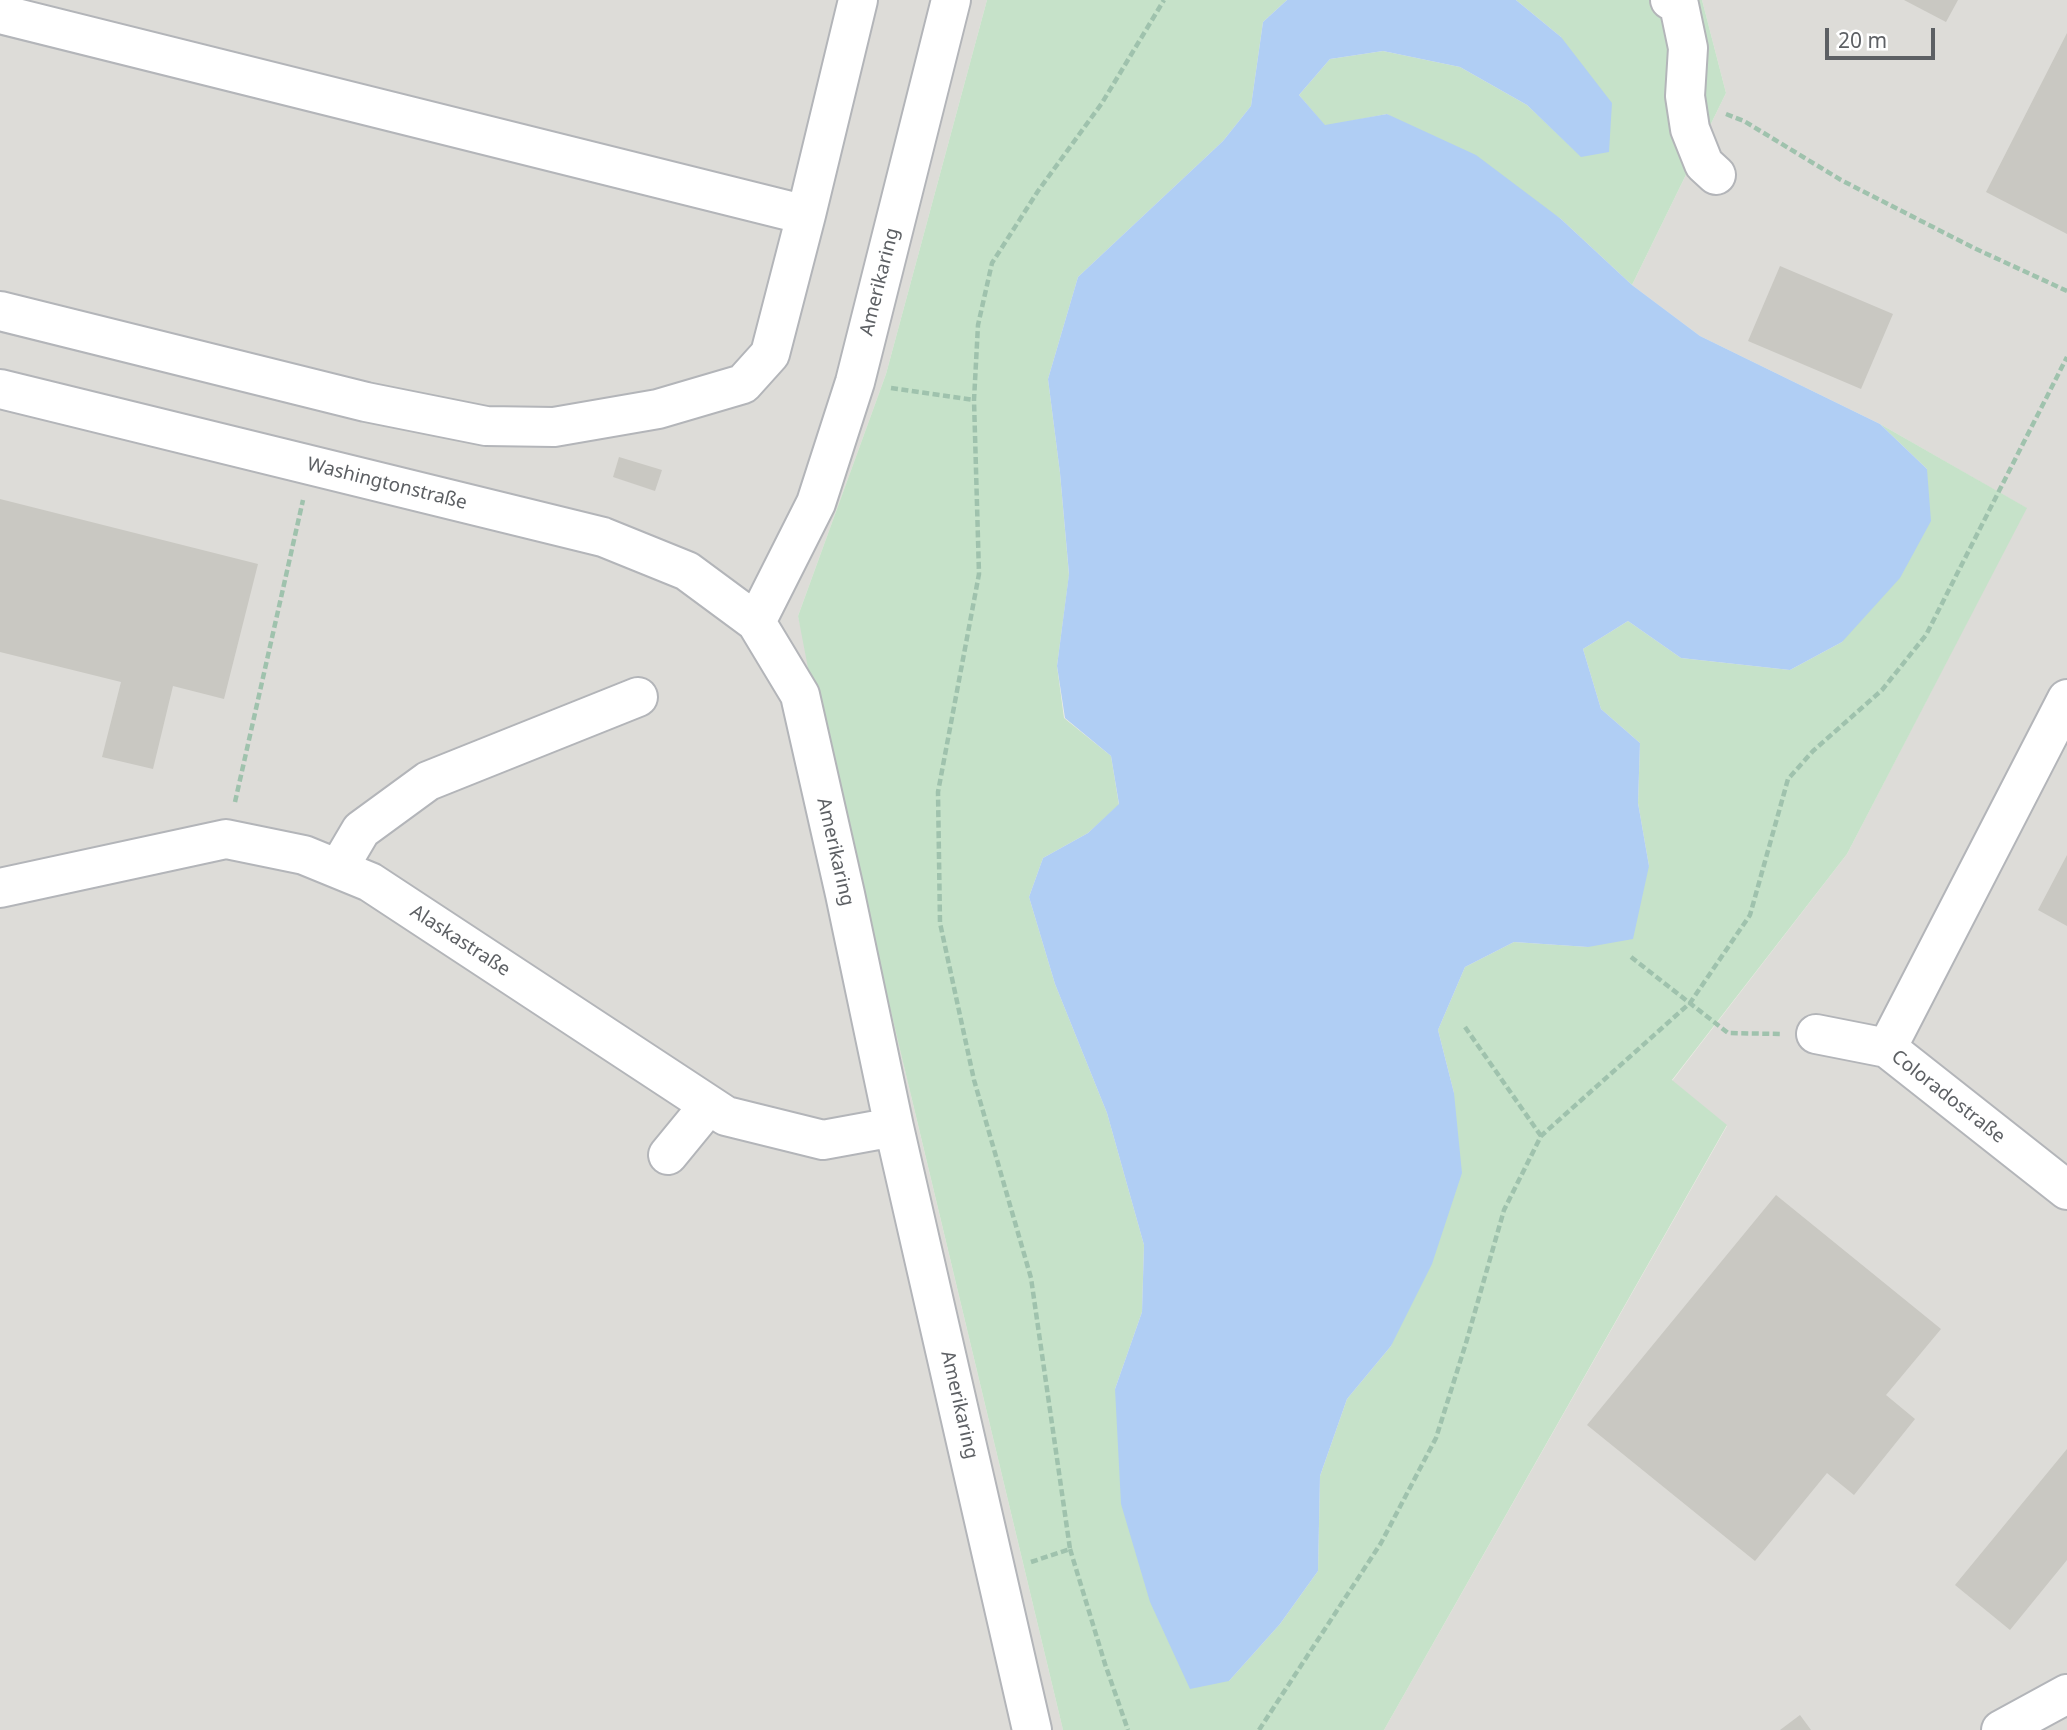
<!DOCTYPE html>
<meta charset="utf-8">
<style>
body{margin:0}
#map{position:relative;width:2067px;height:1730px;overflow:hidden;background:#eeede6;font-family:"Noto Sans",sans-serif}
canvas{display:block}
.scale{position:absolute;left:1825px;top:28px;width:110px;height:32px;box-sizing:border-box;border:4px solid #5d6064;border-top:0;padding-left:9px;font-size:21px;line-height:24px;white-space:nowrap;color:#5d6064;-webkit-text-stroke:5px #fff;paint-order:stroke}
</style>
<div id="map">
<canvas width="2067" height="1730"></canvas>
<div class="scale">20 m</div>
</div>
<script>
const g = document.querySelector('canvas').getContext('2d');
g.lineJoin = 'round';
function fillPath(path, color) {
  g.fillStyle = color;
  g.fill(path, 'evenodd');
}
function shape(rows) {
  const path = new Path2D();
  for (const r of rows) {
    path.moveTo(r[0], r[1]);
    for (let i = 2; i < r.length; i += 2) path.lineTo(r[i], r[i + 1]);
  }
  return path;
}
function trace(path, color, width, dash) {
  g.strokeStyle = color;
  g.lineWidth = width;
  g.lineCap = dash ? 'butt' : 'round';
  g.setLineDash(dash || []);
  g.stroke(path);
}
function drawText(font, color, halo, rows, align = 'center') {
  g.font = font + ' "Noto Sans",sans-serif';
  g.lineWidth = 5;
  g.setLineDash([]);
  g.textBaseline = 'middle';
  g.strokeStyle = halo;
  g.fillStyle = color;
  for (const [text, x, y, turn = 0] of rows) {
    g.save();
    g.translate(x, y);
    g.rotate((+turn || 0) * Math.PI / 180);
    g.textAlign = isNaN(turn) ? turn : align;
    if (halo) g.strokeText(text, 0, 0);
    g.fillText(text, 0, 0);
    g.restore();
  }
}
fillPath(shape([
 [0,0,987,0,886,374,798,616,918,1125,1063,1730,0,1730],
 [1702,0,2067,0,2067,1730,1384,1730,1727,1126,1672,1081,1847,854,2026,508,1880,424,1700,336,1632,285,1726,93]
]), '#dddcd8');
fillPath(shape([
 [987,0,1287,0,1263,22,1251,106,1223,141,1078,277,1048,379,1060,473,1069,575,1057,666,1064,718,1111,756,1119,805,1088,833,1043,858,1029,897,1055,984,1107,1113,1144,1245,1142,1312,1115,1389,1229,1681,1280,1624,1318,1571,1320,1476,1347,1399,1391,1346,1454,1093,1438,1030,1465,967,1514,942,1588,947,1649,866,1638,803,1640,743,1601,709,1583,649,1628,621,1681,658,1790,670,1842,642,1927,469,1880,424,2027,508,1847,854,1672,1080,1727,1125,1384,1730,1063,1730,862,891,813,694,798,616,886,374],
 [1516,0,1702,0,1726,93,1632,285,1561,219,1387,114,1325,126,1299,95,1330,59,1383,51,1460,67,1527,105,1581,156,1561,37]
]), '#c6e2c9');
fillPath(shape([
 [1287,0,1516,0,1561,37,1612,103,1609,152,1581,157,1527,105,1460,67,1383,51,1330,59,1299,95,1325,125,1387,114,1476,155,1561,219,1632,285,1700,336,1880,424,1927,469,1931,521,1900,578,1842,642,1790,670,1681,658,1628,621,1583,649,1601,709,1640,743,1638,803,1649,866,1633,939,1588,947,1514,942,1465,967,1438,1030,1454,1093,1462,1173,1432,1264,1391,1346,1347,1399,1320,1476,1318,1571,1280,1624,1229,1681,1190,1689,1150,1602,1121,1504,1115,1389,1142,1312,1144,1245,1107,1113,1055,984,1029,897,1043,858,1088,833,1119,804,1111,756,1065,718,1057,666,1069,574,1060,473,1048,379,1078,277,1223,141,1251,106,1263,22]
]), '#b0cef4');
fillPath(shape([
 [1904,0,1958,0,1946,22],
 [2067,33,2067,234,1986,192],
 [1780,266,1893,314,1861,389,1748,341],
 [619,457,662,470,655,491,613,477],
 [0,499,258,564,224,699,173,686,153,769,102,757,121,682,0,652],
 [2067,855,2067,926,2038,910],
 [1776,1195,1941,1329,1886,1395,1915,1419,1854,1495,1827,1473,1755,1561,1587,1425],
 [2067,1449,2067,1560,2010,1630,1955,1585],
 [1800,1715,1811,1730,1780,1730]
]), '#c9c8c2');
const minor = shape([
 [1670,0,1679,5,1688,48,1685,96,1690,129,1704,164,1716,175],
 [0,14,806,215],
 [0,311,366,402,486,426,554,427,658,409,743,384,770,354,806,215,858,0],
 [0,389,603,537,687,571,756,622,800,695,845,894,894,1127,1032,1730],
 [756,622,816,503,855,382,951,0],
 [338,869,361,830,428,781,638,697],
 [0,888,226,839,304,855,370,882,726,1116,823,1140,894,1127],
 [1816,1034,1887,1048,2067,1190],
 [1887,1048,2067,699],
 [668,1155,709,1105],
 [2001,1730,2067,1694]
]);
trace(minor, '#b3b5b9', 42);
trace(shape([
 [1726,114,1744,121,1841,180,1974,248,2067,291],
 [891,388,974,400],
 [235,802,303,500],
 [1631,957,1728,1033,1780,1034],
 [1465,1027,1541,1136],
 [1070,1549,1105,1664,1128,1730],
 [1031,1562,1070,1549,1031,1278,974,1080,940,923,938,792,979,574,974,400,978,325,992,263,1038,191,1102,103,1164,0],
 [1259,1730,1381,1543,1436,1438,1466,1343,1504,1210,1541,1136,1690,1003,1750,915,1788,779,1813,751,1882,690,1926,635,2067,357]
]), '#9fc2ad', 4.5, [7, 3.5]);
trace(minor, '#fff', 38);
drawText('19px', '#5d6064', '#fff', [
 ["Amerikaring",880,282,-76],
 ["Washingtonstraße",387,484,14],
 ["Amerikaring",835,852,77],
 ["Alaskastraße",460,941,33],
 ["Coloradostraße",1948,1097,38],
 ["Amerikaring",959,1405,77]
]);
</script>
